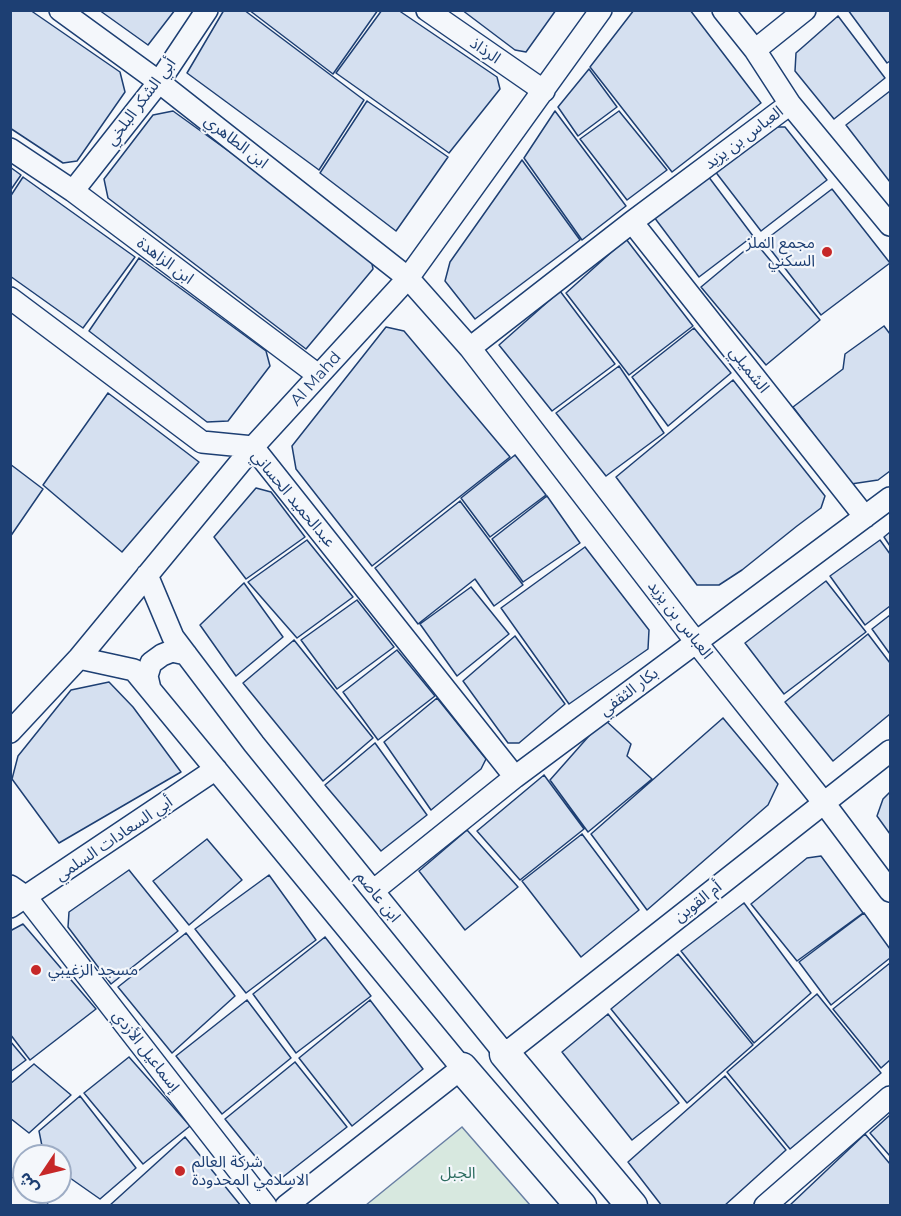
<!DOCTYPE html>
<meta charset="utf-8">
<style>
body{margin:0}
#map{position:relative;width:901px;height:1216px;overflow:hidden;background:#f4f7fb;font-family:Montserrat,"Noto Sans Arabic",sans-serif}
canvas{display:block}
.frame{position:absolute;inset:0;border:12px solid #1d3f73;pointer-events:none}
.north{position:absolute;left:12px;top:1144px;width:60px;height:60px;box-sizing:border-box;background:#f4f7fb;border:2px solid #9eadc5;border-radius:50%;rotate:235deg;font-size:16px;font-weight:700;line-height:24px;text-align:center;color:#1d3f73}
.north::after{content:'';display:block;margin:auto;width:21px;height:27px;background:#c62828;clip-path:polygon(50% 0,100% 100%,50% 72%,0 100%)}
</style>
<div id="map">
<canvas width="901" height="1216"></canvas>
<div class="frame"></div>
<div class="north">ش</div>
</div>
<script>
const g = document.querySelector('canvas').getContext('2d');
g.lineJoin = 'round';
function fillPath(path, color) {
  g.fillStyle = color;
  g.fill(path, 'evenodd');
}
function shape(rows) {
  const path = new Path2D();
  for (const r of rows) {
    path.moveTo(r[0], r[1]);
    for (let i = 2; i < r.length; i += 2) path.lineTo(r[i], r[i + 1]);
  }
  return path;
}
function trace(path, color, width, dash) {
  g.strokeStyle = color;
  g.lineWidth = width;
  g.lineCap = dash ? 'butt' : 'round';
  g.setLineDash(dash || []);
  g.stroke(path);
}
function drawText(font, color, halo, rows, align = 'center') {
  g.font = font + ' Montserrat,"Noto Sans Arabic",sans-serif';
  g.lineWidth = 4.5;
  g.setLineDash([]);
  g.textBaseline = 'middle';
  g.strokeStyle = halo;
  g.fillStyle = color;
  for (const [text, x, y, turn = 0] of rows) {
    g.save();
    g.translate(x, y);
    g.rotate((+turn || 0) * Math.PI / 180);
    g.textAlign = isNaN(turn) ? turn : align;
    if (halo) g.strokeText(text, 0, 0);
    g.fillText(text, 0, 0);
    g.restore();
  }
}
const green = shape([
 [462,1127,530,1205,366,1205,462,1127]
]);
fillPath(green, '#d7e8df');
trace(green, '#687fa3', 1.5);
const building = shape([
 [10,10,30,10,120,72,125,92,77,161,63,163,10,128,10,10],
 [99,10,175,10,148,45,99,10],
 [224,10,244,10,364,100,319,170,187,73,224,10],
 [249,10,378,10,333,74,249,10],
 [382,10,398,10,497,77,500,89,449,153,336,73,382,10],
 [462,10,556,10,526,52,515,50,462,10],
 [634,10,690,10,761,103,672,172,590,67,634,10],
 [848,10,890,10,890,61,887,63,848,10],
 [838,16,885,78,834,119,795,71,796,53,838,16],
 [589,69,617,107,578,136,558,107,589,69],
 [890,91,890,182,846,125,890,91],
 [367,101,448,157,396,231,320,173,367,101],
 [173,111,370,253,373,269,306,349,108,198,104,179,153,115,173,111],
 [555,111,626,206,582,240,524,158,555,111],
 [619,111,667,170,627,200,580,139,619,111],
 [763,127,785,127,827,180,761,231,711,166,763,127],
 [522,160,580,240,475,319,445,281,450,262,522,160],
 [10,167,21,175,10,191,10,167],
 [708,176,753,236,699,277,654,217,708,176],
 [23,177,135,257,83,328,10,276,10,197,23,177],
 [832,189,890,263,821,315,764,241,832,189],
 [626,239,693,326,629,375,566,293,626,239],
 [755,242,820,320,766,365,701,287,755,242],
 [139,258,266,351,270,366,228,421,207,422,89,331,139,258],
 [560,291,615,364,552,411,499,345,560,291],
 [884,326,890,334,890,471,878,480,851,484,793,407,843,369,845,354,884,326],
 [386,327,404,331,510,457,372,566,296,469,292,446,386,327],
 [694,328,731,373,668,426,632,377,694,328],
 [619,366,664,433,606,476,556,413,619,366],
 [733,380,825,496,821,508,797,526,742,570,719,585,697,585,616,477,733,380],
 [108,393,199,462,122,552,43,485,108,393],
 [515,455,546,495,490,537,461,498,515,455],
 [10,464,43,489,10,537,10,464],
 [256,488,271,492,305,537,246,579,214,537,256,488],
 [547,496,580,543,523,582,492,539,547,496],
 [460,501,523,585,494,606,475,579,418,624,375,568,460,501],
 [890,532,890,546,884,537,890,532],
 [307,540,353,597,297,638,248,582,307,540],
 [880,540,890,554,890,606,865,625,830,576,880,540],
 [585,547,649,630,648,649,569,704,501,608,585,547],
 [826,581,866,632,784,694,745,643,826,581],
 [244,583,283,637,236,676,200,625,244,583],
 [471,587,509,634,457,676,420,624,471,587],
 [357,600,394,647,337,689,301,640,357,600],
 [890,615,890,654,872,629,890,615],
 [868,634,890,663,890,714,833,761,785,702,868,634],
 [515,636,565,704,519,743,508,743,463,681,515,636],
 [294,640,373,738,323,781,243,683,294,640],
 [397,650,435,696,378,740,343,692,397,650],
 [109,682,133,707,181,772,59,843,12,779,18,756,71,690,109,682],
 [437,698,486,759,481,769,431,810,384,742,437,698],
 [723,718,778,784,768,805,647,910,591,834,723,718],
 [604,719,631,744,627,756,652,779,588,832,550,780,604,719],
 [375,743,427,815,381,851,325,785,375,743],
 [544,775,584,829,520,880,477,831,544,775],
 [890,792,890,834,877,816,883,799,890,792],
 [467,830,518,887,465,930,419,871,467,830],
 [582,834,639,910,581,957,522,881,582,834],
 [207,839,242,880,189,925,153,881,207,839],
 [821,856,863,913,797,961,751,904,807,858,821,856],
 [129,870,178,931,111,984,68,927,69,912,129,870],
 [269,875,316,940,246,993,195,929,269,875],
 [744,903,811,993,754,1043,681,951,744,903],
 [864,913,890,949,890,958,831,1005,799,962,864,913],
 [23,924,96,1009,30,1060,10,1034,10,931,23,924],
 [186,933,235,996,172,1053,118,987,186,933],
 [325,937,371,996,296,1053,253,994,325,937],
 [678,954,753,1045,687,1103,611,1009,678,954],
 [890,963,890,1060,881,1068,833,1009,890,963],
 [817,994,881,1073,790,1149,727,1072,817,994],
 [247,1000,291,1058,222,1114,176,1056,247,1000],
 [370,1000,423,1069,352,1126,299,1058,370,1000],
 [608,1014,679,1103,632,1140,562,1052,608,1014],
 [10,1041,26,1060,10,1072,10,1041],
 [129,1057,190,1126,143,1164,84,1093,129,1057],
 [295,1062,347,1127,279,1180,271,1176,225,1119,295,1062],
 [34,1064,71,1095,29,1133,10,1118,10,1084,34,1064],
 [725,1076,786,1150,724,1206,662,1206,628,1162,725,1076],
 [80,1096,136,1168,100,1199,60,1171,60,1156,44,1156,39,1131,80,1096],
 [890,1115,890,1156,870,1133,890,1115],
 [865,1134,890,1164,890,1206,789,1206,865,1134],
 [185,1137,241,1206,109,1206,185,1137]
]);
fillPath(building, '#d5e0f0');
trace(building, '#1d3f73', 1.5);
const street = shape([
 [60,10,159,82,408,278,470,348,696,642,824,803,890,891],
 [427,10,544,91],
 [723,10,755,50,790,104,890,225],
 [755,50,805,10],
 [10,149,73,191,318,375],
 [73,191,159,82,207,10],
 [632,222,865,517],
 [10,298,202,442,253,447,515,777],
 [470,348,632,222,790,104],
 [147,575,173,637,254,744,505,1054,890,751],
 [79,658,134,670,462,1068,286,1206],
 [150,689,147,676,151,663,162,655,172,651,186,654],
 [10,732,79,658,253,447,408,278,601,10],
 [10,886,26,897,266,1206],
 [373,891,515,777,890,498],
 [10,907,216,769],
 [765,1206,890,1097]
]);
const secondary = shape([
 [505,1054,632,1206],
 [462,1068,581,1206],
 [10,1193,32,1206]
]);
trace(street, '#1d3f73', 24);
trace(secondary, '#1d3f73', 33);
trace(street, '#f4f7fb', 21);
trace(secondary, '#f4f7fb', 30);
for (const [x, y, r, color] of [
 [827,252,6,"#c62828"],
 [36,970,6,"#c62828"],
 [180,1171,6,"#c62828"]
]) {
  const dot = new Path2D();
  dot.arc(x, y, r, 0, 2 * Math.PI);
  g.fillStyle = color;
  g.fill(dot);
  trace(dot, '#f4f7fb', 2);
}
drawText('16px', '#1d3f73', '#f4f7fb', [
 ["الرذاذ",485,51,35],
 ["أبي الشكر البلخي",141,102,-53],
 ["العباس بن يزيد",744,138,-37],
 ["ابن الطاهري",236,142,38],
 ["ابن الزاهدة",165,261,37],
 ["الشميلي",749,370,52],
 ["Al Mahd",316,379,-48],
 ["عبدالحميد الحساني",293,499,50],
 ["العباس بن يزيد",680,620,52],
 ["بكار الثقفي",629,692,-37],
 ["أبي السعادات السلمي",114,839,-34],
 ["ابن عاصم",378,897,51],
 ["أم القوين",698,902,-38],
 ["إسماعيل الأزدي",146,1051,52]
]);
drawText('16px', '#1d3f73', '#f4f7fb', [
 ["مجمع الملز",815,243,"right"],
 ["السكني",815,261,"right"],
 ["مسجد الزغيبي",48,970],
 ["شركة العالم",192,1162],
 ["الاسلامي المحدودة",192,1180]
], 'left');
drawText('16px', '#2c6c60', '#f4f7fb', [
 ["الجبل",458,1173]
]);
</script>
